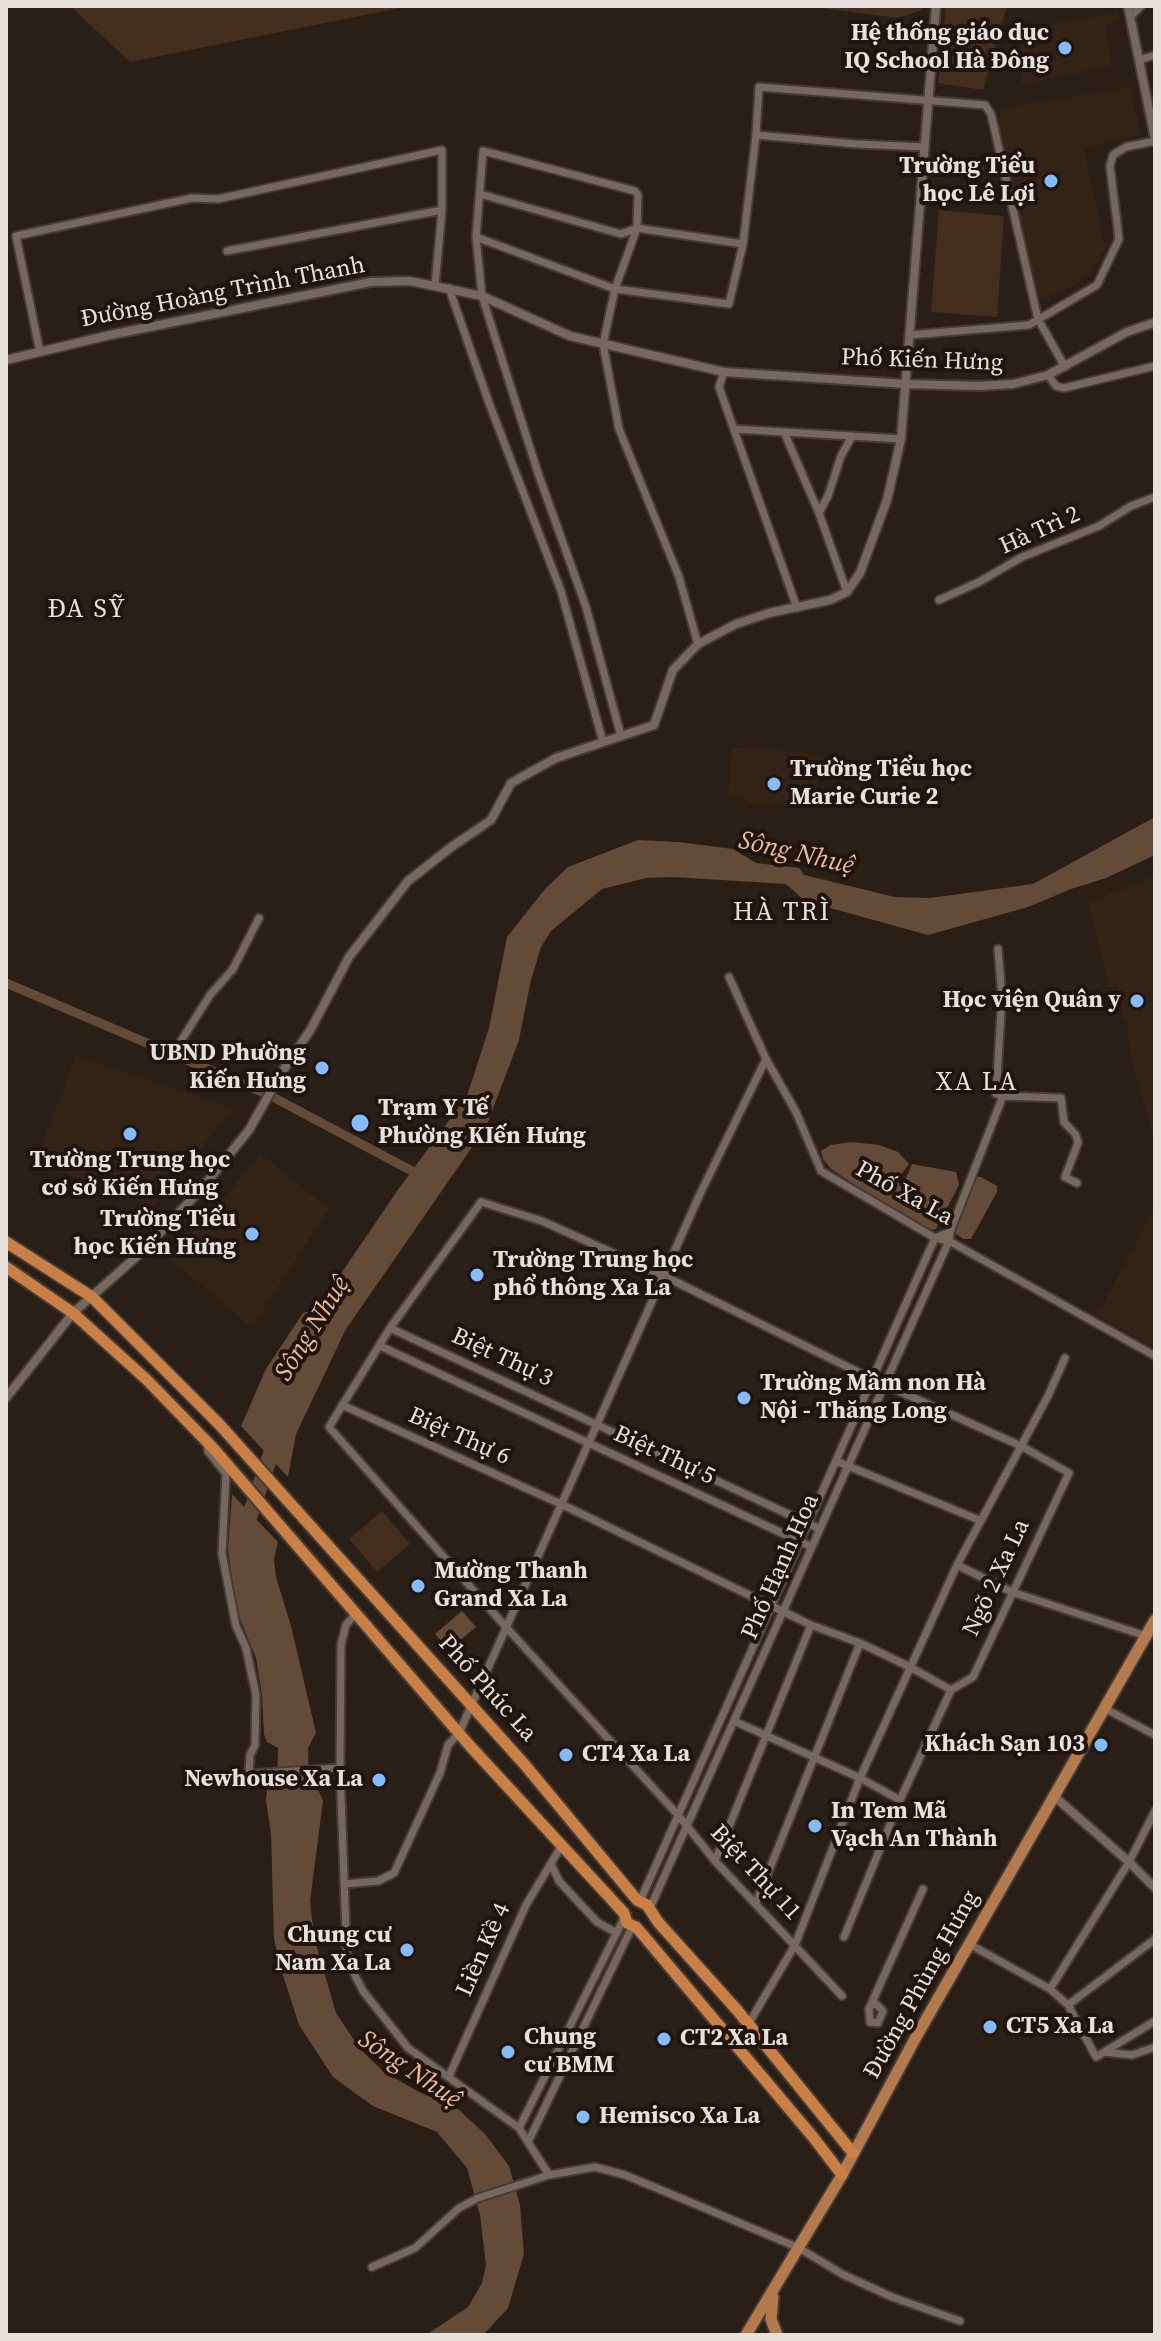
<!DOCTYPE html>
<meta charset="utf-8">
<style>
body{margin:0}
#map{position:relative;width:1161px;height:2341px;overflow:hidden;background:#291f17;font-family:"Source Serif 4",serif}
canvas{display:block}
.frame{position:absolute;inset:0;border:8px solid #e8e1db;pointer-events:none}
</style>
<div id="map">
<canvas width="1161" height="2341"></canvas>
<div class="frame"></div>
</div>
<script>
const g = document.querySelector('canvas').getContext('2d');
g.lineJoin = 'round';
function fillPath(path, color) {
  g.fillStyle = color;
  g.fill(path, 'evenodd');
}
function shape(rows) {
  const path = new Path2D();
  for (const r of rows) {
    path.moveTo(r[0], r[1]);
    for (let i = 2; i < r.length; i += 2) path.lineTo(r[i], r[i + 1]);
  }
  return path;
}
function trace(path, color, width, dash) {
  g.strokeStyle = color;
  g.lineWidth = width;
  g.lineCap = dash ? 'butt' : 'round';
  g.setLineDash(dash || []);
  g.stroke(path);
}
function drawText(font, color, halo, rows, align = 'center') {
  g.font = font + ' "Source Serif 4",serif';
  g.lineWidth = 8;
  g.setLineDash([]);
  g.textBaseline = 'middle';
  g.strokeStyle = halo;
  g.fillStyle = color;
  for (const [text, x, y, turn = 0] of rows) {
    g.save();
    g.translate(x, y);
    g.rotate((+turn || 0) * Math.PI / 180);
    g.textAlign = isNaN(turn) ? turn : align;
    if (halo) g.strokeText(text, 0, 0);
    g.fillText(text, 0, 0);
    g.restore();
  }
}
fillPath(shape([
 [1118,12,1119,21,1105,25,1112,65,1021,85,1021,30],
 [1130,87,1140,135,1084,148,1105,249,1089,276,1061,292,1039,299,1001,139,999,109],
 [732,747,820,754,816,809,746,803,746,798,728,797],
 [1155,876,1155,1140,1130,1058,1128,1021,1123,1015,1117,986,1109,987,1088,903],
 [76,1056,234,1108,153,1206,35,1162],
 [260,1153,329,1209,252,1327,169,1258,220,1203],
 [1152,1213,1155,1213,1155,1348,1097,1315]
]), '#332317');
fillPath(shape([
 [70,6,410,6,130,62],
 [804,6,922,6,922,10,898,18],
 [946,6,1007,6,983,90,938,83],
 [953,161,984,161,984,175,954,175],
 [954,187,985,187,985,201,954,201],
 [939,210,1004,216,997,317,931,312],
 [382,1511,410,1544,377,1572,349,1539]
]), '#432d1c');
fillPath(shape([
 [1155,817,1155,855,1106,878,1071,889,1028,907,928,935,805,901,786,884,672,877,646,878,602,889,551,931,541,947,531,980,519,1040,486,1127,346,1329,296,1434,288,1477,241,1426,266,1369,303,1313,317,1309,397,1191,467,1096,489,1028,507,937,545,889,568,867,638,840,678,842,733,849,756,863,799,868,804,875,895,897,930,898,1033,884],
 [852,1142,879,1145,898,1152,909,1164,896,1181,903,1185,912,1164,956,1172,959,1185,936,1229,929,1230,910,1221,831,1169,823,1159,821,1151,830,1145],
 [976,1177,981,1177,997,1186,997,1192,971,1239,963,1239,955,1233,955,1224,972,1180],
 [232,1494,278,1542,274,1559,276,1577,291,1626,316,1733,308,1748,309,1786,317,1787,323,1801,310,1901,314,1937,336,2013,360,2049,384,2072,419,2092,458,2109,485,2134,509,2166,520,2205,524,2254,508,2308,483,2335,426,2335,468,2307,482,2283,486,2265,480,2215,467,2168,437,2132,373,2106,333,2077,299,2025,282,1972,274,1939,271,1834,266,1800,267,1790,277,1787,278,1748,267,1742,264,1734,262,1695,256,1658,236,1609,228,1549],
 [462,1611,476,1627,449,1650,435,1634]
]), '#644b38');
trace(shape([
 [6,983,269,1095,412,1171]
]), '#644b38', 9);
trace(shape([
 [248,1532,249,1518,277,1436]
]), '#644b38', 16);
const minor = shape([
 [1130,17,1141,6],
 [1139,60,1155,55],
 [756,135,856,144,925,147],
 [480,194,621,234,637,228,743,244],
 [476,237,615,289,729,304,743,244,756,135,759,87,985,105,991,114,1038,319,1065,367],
 [227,251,442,210],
 [449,288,489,403,561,591,603,742],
 [910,335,1029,325,1097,285,1119,239,1110,166,1113,155,1126,147,1155,141],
 [40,352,16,236,192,198,218,199,442,150,442,210,435,285],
 [724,372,719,387,797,608],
 [1048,375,1056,386,1064,388,1155,366],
 [734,429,901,439],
 [784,432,819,513,847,592],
 [819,513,828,496,841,456,852,436],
 [939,600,979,582,1022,557,1099,526,1131,506,1155,497],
 [621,736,586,607,538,473,482,296,476,237,483,151,635,191,638,195,637,228,615,289,603,344,619,429,679,577,698,644],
 [729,977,766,1059,796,1112,821,1171,935,1238,949,1241,1155,1356],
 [174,1052,210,995,233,969,259,918],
 [1003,1096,1061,1098,1064,1122,1076,1135,1078,1143,1065,1177,1077,1183],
 [390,1328,820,1529],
 [380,1346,812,1547],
 [342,1405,561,1504,811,1625,860,1643,910,1667,951,1690],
 [207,1444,208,1451,226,1474,222,1554,236,1626,246,1648,256,1695,255,1745,250,1755,249,1774,340,1768],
 [836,1461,979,1520],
 [957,1565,1012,1592,1146,1636],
 [357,1612,346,1625,341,1645,340,1768,347,1960,363,1991,408,2048,519,2128,549,2175],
 [1106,1709,1155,1735],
 [734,1721,860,1778,900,1800],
 [715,1861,811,1625],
 [551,1864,559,1881,597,1922,617,1933],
 [344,1884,378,1881,394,1873,440,1773,448,1745,459,1733,700,1194,766,1059],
 [640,1901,935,1238,950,1232],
 [756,1903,860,1643],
 [650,1908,949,1241,950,1232,1003,1096,996,1094,1002,997,998,949],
 [844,1937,900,1800,951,1690],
 [969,1944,1050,1989,1068,2005,1096,2057,1155,2021],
 [1050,1989,1129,1862,1155,1811],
 [842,1996,715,1861,678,1815,505,1626,329,1427,390,1328,481,1202,542,1221,664,1276,872,1379,1021,1446,1069,1473,973,1677,951,1690],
 [871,2005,876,2004,883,2011,878,2023,870,2022,869,2009,923,1889],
 [1068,2005,1155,1939],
 [749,2023,795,1945,860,1778,957,1565,1048,1396,1065,1358],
 [1105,2052,1132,2055,1155,2047],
 [449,2076,526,1905,562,1845],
 [519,2128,624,1918],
 [528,2142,632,1927],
 [372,2267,415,2248,459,2208,478,2198,549,2175,595,2167,625,2175,702,2207,799,2248,842,2274,892,2297,960,2321]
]);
const tertiary = shape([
 [1128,6,1155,139],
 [6,360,110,335,371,282,410,281,482,296,570,336,724,372,906,384,979,386,1013,384,1048,375,1127,332,1153,323],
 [6,1398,73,1313,145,1249,203,1187,249,1130,280,1075,311,1029,349,957,408,881,450,848,491,820,511,783,556,758,654,725,673,670,698,644,736,624,769,613,830,600,847,592,860,573,887,500,901,439,936,6],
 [1055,1797,1129,1862,1155,1888]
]);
const primary = shape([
 [773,2297,771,2319,777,2335],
 [746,2335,842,2175,916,2037,1155,1620]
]);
const trunk = shape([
 [6,1242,92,1297,219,1424,525,1765,637,1900,647,1905,658,1922,737,2010,853,2153],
 [6,1267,73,1313,147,1380,214,1449,470,1746,624,1913,627,1923,636,1927,643,1935,813,2137,842,2175]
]);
trace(minor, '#453c37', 11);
trace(tertiary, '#453c37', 12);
trace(primary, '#453c37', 15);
trace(trunk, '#453c37', 15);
trace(minor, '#76685f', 7);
trace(tertiary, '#76685f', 8);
trace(primary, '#b57a4b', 11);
trace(trunk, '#ca8044', 11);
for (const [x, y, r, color] of [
 [1065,48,8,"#83bcfb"],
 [1051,181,8,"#83bcfb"],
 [774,784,8,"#83bcfb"],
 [1137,1001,8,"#83bcfb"],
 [322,1068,8,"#83bcfb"],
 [360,1123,10,"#83bcfb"],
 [130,1134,8,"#83bcfb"],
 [252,1234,8,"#83bcfb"],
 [477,1275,8,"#83bcfb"],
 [744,1398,8,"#83bcfb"],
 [418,1586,8,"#83bcfb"],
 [1101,1745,8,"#83bcfb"],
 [566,1755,8,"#83bcfb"],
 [379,1780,8,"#83bcfb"],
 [815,1826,8,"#83bcfb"],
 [407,1950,8,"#83bcfb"],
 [990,2027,8,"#83bcfb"],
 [664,2039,8,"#83bcfb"],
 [508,2052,8,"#83bcfb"],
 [583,2117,8,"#83bcfb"]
]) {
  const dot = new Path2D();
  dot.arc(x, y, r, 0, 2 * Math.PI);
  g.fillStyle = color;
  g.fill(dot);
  trace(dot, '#20150e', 3);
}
drawText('bold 24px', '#e8e1db', '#20150e', [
 ["Hệ thống giáo dục",1049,34,"right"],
 ["IQ School Hà Đông",1049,62,"right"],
 ["Trường Tiểu",1035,167,"right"],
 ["học Lê Lợi",1035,195,"right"],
 ["Trường Tiểu học",790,770],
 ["Marie Curie 2",790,798],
 ["Học viện Quân y",1121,1001,"right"],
 ["UBND Phường",306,1054,"right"],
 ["Kiến Hưng",306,1082,"right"],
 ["Trạm Y Tế",378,1109],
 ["Phường KIến Hưng",378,1137],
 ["Trường Trung học",130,1161,"center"],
 ["cơ sở Kiến Hưng",130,1189,"center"],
 ["Trường Tiểu",236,1220,"right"],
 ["học Kiến Hưng",236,1248,"right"],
 ["Trường Trung học",493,1261],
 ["phổ thông Xa La",493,1289],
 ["Trường Mầm non Hà",760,1384],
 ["Nội - Thăng Long",760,1412],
 ["Mường Thanh",434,1572],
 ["Grand Xa La",434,1600],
 ["Khách Sạn 103",1085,1745,"right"],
 ["CT4 Xa La",582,1755],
 ["Newhouse Xa La",363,1780,"right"],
 ["In Tem Mã",831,1812],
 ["Vạch An Thành",831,1840],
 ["Chung cư",391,1936,"right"],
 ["Nam Xa La",391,1964,"right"],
 ["CT5 Xa La",1006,2027],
 ["Chung",524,2038],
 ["cư BMM",524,2066],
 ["CT2 Xa La",680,2039],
 ["Hemisco Xa La",599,2117]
], 'left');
drawText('24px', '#e8e1db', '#20150e', [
 ["Đường Hoàng Trình Thanh",223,293,-11],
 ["Phố Kiến Hưng",922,361,2],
 ["Hà Trì 2",1040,531,-24],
 ["Phố Xa La",904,1194,29],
 ["Biệt Thự 3",502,1358,25],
 ["Biệt Thự 6",459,1437,24],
 ["Biệt Thự 5",664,1456,25],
 ["Phố Hạnh Hoa",781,1567,-66],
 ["Ngõ 2 Xa La",997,1578,-65],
 ["Phố Phúc La",487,1689,48],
 ["Biệt Thự 11",755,1873,47],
 ["Liền Kề 4",484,1950,-66],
 ["Đường Phùng Hưng",922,1985,-61]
]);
g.letterSpacing = '2px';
drawText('26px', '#e8e1db', '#20150e', [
 ["ĐA SỸ",87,610],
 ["HÀ TRÌ",782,913],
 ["XA LA",977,1083]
]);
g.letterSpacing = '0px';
drawText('italic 26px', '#eebc98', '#20150e', [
 ["Sông Nhuệ",796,854,13],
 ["Sông Nhuệ",313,1329,-58],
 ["Sông Nhuệ",409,2070,34]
]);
</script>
